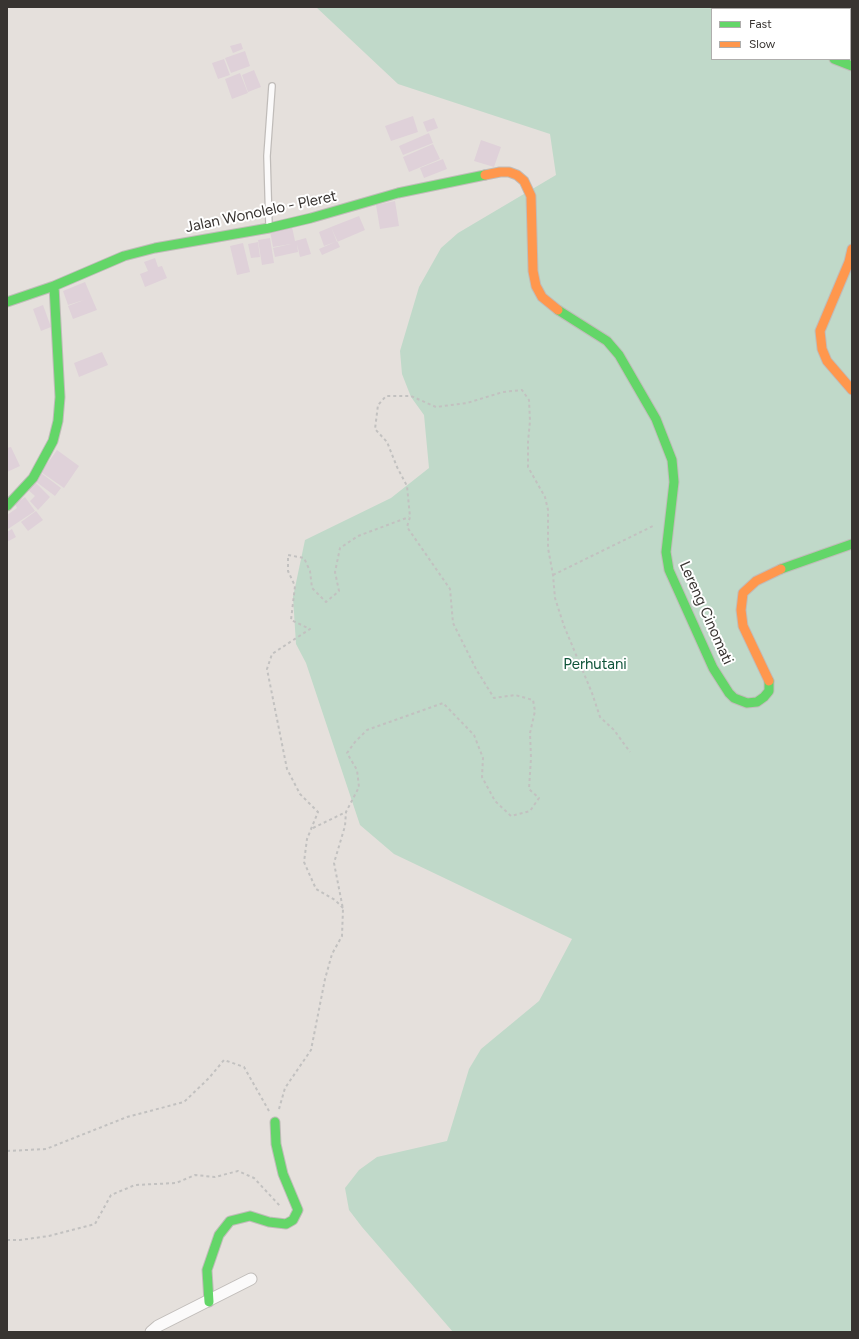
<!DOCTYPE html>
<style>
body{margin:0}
#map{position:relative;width:859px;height:1339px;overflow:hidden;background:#e5e0dc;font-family:Figtree,sans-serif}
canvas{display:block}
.frame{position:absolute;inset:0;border:8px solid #383431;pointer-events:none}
.legend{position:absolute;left:711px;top:8px;width:140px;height:52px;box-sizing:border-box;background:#fff;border:1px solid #afaead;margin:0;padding:5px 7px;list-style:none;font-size:12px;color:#383431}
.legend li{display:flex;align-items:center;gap:8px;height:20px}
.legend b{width:20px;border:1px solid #afaead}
</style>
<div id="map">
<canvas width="859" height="1339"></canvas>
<div class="frame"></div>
<ul class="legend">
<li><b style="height:5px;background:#63d668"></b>Fast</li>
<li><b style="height:5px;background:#ff974d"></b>Slow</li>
</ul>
</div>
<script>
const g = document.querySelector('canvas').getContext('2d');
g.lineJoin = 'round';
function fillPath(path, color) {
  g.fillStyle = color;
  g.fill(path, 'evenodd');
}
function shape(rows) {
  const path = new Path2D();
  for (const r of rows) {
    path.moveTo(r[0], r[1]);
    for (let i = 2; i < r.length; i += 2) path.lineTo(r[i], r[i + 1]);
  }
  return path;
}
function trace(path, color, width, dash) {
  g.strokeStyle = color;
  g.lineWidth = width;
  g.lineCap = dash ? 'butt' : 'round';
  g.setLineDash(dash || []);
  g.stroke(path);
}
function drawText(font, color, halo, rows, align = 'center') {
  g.font = font + ' Figtree,sans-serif';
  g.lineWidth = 4;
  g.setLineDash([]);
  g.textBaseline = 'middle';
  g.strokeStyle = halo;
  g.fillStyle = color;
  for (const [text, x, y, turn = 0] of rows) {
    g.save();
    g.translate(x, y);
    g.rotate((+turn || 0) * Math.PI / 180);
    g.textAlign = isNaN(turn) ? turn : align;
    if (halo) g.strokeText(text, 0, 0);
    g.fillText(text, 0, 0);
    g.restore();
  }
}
fillPath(shape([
 [316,7,852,7,852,1332,453,1332,362,1227,349,1210,345,1188,359,1170,377,1157,447,1141,469,1069,481,1049,539,1001,572,939,394,854,360,825,306,663,296,644,293,597,305,540,391,498,429,468,424,415,411,397,402,374,400,351,419,287,441,248,458,233,556,175,550,134,398,84],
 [712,9,850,9,850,59,712,59]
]), '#c0d9c9');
fillPath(shape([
 [241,43,243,49,233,53,230,46],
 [245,51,250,66,231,73,225,58],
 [224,59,230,75,218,79,212,63],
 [254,70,261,87,248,92,242,75],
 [240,73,248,93,232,99,225,79],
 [413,116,418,132,391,141,385,126],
 [434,118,438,128,427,132,423,122],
 [429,133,433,143,403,155,399,146],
 [481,140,501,147,494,167,474,161],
 [433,144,440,159,409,172,403,157],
 [443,159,447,169,424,178,420,168],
 [395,201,399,226,380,229,376,205],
 [359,216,365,230,337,242,331,227],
 [292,227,295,241,306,238,311,254,300,257,297,244,298,252,275,257,273,248,291,244,273,247,270,231],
 [331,227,340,247,322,255,319,249,335,242,324,246,319,232],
 [270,238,274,263,262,265,258,240],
 [258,242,260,257,251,258,248,244],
 [243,243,250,272,237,275,230,246],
 [155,258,158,267,162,266,167,278,145,287,140,274,148,271,144,262],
 [85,282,97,310,73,319,68,306,84,300,68,305,63,291],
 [43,305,51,327,41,331,33,309],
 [102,352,108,365,79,377,74,363],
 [11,447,20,466,7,472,7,448],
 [57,450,79,466,64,488,41,472],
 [41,473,61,488,55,496,35,481],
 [34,481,50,497,38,510,30,501,35,496,27,489],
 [25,497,35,511,8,529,7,527,7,515,17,508,15,504],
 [36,511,43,520,28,531,21,522],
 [12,529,16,537,7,542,7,532]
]), '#dfd1d9');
const lane = shape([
 [269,226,267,156,272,86]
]);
const street = shape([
 [151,1332,158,1326,251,1279]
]);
const fast = shape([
 [727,7,729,9],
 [834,59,852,66],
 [7,302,54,286,124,256,155,248,269,228,311,218,398,193,485,175],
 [558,310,607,341,619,355,656,419,672,460,674,482,666,552,669,570,713,668,729,693,734,698,747,703,757,702,764,697,769,691,769,681],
 [7,506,33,478,53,441,58,421,60,397,54,286],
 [781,569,852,544],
 [209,1302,207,1270,219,1235,230,1221,250,1216,269,1222,286,1224,293,1220,298,1210,283,1174,276,1144,275,1122]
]);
const slow = shape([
 [485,175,500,172,509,172,517,175,524,181,531,196,533,271,536,286,542,297,558,310],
 [852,249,849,262,820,331,822,349,827,361,852,390],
 [769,681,743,626,741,610,743,593,756,581,781,569]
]);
trace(lane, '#c0bcb9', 8);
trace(street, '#c0bcb9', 13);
trace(fast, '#c0bcb9', 11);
trace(slow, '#c0bcb9', 11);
trace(shape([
 [553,575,655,525],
 [313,828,346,812],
 [343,908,335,900,316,889,304,862,307,839,318,812,300,794,287,769,267,669,272,654,310,629,291,620,295,586,288,571,288,555,304,558,310,571,312,588,326,602,339,591,335,572,340,548,358,536,409,517],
 [279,1109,285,1088,311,1050,325,979,332,954,342,936,343,909,334,863,345,826,346,812,359,787,357,770,347,753,355,742,367,730,443,703,474,735,483,758,482,777,495,801,511,816,530,811,539,798,529,789,531,758,530,733,535,711,533,700,515,695,494,698,476,669,453,623,450,589,407,527,410,517,407,486,397,467,387,442,375,429,378,405,386,396,411,396,436,407,467,403,503,392,522,390,529,400,530,421,528,442,528,467,545,497,548,510,548,548,553,575,555,598,564,626,592,693,600,717,614,730,630,752],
 [7,1151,46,1149,127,1117,184,1102,209,1078,224,1060,244,1067,269,1111],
 [7,1240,20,1240,49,1236,95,1224,111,1195,135,1185,176,1183,195,1175,215,1177,238,1171,254,1178,280,1206]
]), '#c2c1c0', 2, [3, 3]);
trace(lane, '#fbfafa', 5.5);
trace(street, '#fbfafa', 11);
trace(fast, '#63d668', 9);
trace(slow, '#ff974d', 9);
drawText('15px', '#383431', '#fff', [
 ["Jalan Wonolelo - Pleret",261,212,-12],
 ["Lereng Cinomati",706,613,66]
]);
drawText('15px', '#0f543a', '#fff', [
 ["Perhutani",595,665]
]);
</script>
